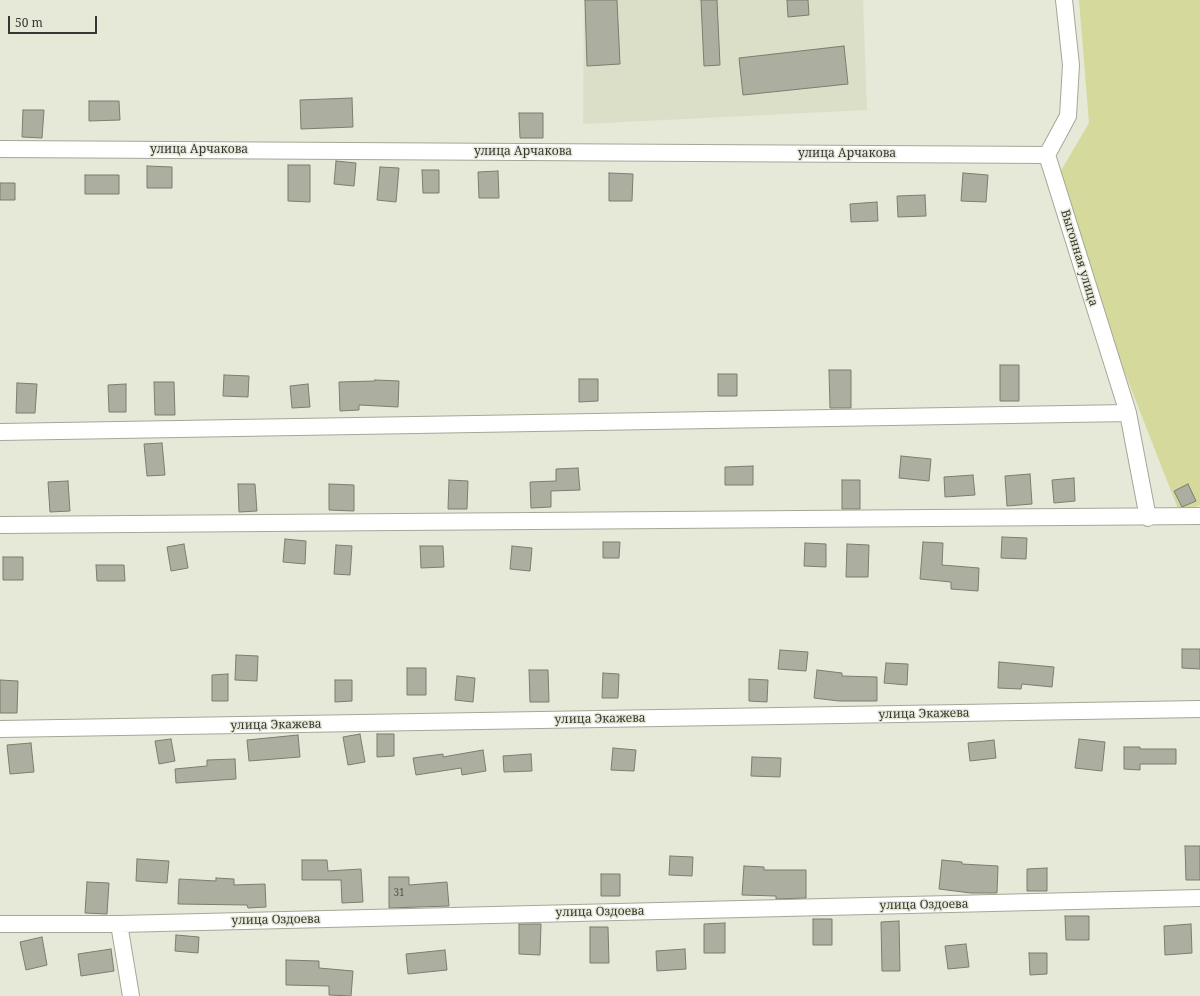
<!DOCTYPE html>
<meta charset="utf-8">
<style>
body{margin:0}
#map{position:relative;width:1200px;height:996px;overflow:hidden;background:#e6e8d8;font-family:"Noto Serif",serif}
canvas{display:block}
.scale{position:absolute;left:8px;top:16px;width:89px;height:18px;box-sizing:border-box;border:2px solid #373832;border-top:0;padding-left:5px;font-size:12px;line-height:14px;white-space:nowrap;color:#373832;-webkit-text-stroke:3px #e6e8d8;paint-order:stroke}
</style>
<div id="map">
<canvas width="1200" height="996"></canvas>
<div class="scale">50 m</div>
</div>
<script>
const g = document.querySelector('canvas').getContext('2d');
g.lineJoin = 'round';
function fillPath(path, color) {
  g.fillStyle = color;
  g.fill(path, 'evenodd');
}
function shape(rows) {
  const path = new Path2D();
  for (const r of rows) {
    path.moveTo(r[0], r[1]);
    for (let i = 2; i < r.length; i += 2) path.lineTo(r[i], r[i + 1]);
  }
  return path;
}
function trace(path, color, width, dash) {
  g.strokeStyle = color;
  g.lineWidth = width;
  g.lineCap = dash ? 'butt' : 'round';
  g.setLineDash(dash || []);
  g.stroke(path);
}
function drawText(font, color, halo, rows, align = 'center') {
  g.font = font + ' "Noto Serif",serif';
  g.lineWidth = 3;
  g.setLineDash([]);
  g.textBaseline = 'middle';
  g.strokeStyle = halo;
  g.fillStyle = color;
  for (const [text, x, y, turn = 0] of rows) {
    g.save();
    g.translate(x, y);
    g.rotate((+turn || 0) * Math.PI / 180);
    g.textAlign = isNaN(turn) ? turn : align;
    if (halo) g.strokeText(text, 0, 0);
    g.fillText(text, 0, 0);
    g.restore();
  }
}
fillPath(shape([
 [584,0,863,0,867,110,583,124]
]), '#dcdfc8');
fillPath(shape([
 [1079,0,1200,0,1200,505,1180,514,1052,186,1089,123]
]), '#d5d99c');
const building = shape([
 [585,0,617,0,620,64,587,66,585,0],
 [701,0,717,0,720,65,704,66,701,0],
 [787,0,808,0,809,15,788,17,787,0],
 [844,46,848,84,743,95,739,58,844,46],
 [352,98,353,127,301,129,300,100,352,98],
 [89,101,119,101,120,120,89,121,89,101],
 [23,110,44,110,42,138,22,137,23,110],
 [519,113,543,113,543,138,520,138,519,113],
 [336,161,356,163,354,186,334,184,336,161],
 [288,165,310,165,310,202,288,201,288,165],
 [147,166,172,167,172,188,147,188,147,166],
 [380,167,399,168,396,202,377,200,380,167],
 [422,170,439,170,439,193,423,193,422,170],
 [498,171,499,198,479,198,478,172,498,171],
 [609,173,633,174,632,201,609,201,609,173],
 [963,173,988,175,986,202,961,201,963,173],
 [85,175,119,175,119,194,85,194,85,175],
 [0,183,15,183,15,200,0,200,0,183],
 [925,195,926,216,898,217,897,196,925,195],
 [877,202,878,221,851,222,850,204,877,202],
 [1000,365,1019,365,1019,401,1000,401,1000,365],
 [829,370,851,370,851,408,830,408,829,370],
 [718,374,737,374,737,396,718,396,718,374],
 [224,375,249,376,248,397,223,396,224,375],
 [579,379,598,379,598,401,579,402,579,379],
 [375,380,399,381,398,407,359,405,359,410,340,411,339,382,375,381,375,380],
 [154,382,174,382,175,415,155,415,154,382],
 [17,383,37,384,35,413,16,413,17,383],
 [126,384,126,412,109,412,108,385,126,384],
 [308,384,310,407,292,408,290,386,308,384],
 [162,443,165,475,147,476,144,444,162,443],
 [901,456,931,459,929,481,899,478,901,456],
 [753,466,753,485,725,485,725,467,753,466],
 [578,468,580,490,551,491,551,507,531,508,530,482,556,481,556,469,578,468],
 [1030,474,1032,504,1007,506,1005,476,1030,474],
 [973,475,975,495,945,497,944,477,973,475],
 [1074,478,1075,501,1054,503,1052,480,1074,478],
 [449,480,468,481,467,509,448,509,449,480],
 [842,480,860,480,860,509,842,509,842,480],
 [68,481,70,511,50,512,48,482,68,481],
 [238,484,255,484,257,511,239,512,238,484],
 [329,484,354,485,354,511,329,510,329,484],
 [1188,484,1196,501,1182,507,1174,491,1188,484],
 [1002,537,1027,538,1026,559,1001,558,1002,537],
 [285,539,306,541,305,564,283,562,285,539],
 [603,542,620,542,619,558,603,558,603,542],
 [923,542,943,543,942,565,979,568,978,591,951,589,951,582,920,579,923,542],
 [805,543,826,544,826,567,804,566,805,543],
 [184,544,188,568,171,571,167,547,184,544],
 [847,544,869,545,868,577,846,577,847,544],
 [336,545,352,546,350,575,334,574,336,545],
 [420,546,443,546,444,567,421,568,420,546],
 [512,546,532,548,530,571,510,569,512,546],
 [3,557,23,557,23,580,3,580,3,557],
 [96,565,124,565,125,581,97,581,96,565],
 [1182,649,1200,649,1200,669,1182,668,1182,649],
 [780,650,808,652,806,671,778,669,780,650],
 [236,655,258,656,257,681,235,680,236,655],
 [999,662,1054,667,1052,687,1022,684,1021,689,998,688,999,662],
 [886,663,908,664,907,685,884,683,886,663],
 [407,668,426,668,426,695,407,695,407,668],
 [529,670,548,670,549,702,530,702,529,670],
 [817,670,842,673,842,676,877,677,877,701,839,701,814,698,817,670],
 [603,673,619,674,618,698,602,698,603,673],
 [228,674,228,701,212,701,212,675,228,674],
 [457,676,475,678,473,702,455,700,457,676],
 [749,679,768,680,767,702,749,701,749,679],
 [0,680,18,681,17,713,0,713,0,680],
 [335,680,352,680,352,701,335,702,335,680],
 [360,734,365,762,348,765,343,737,360,734],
 [377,734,394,734,394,756,377,757,377,734],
 [298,735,300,757,249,761,247,740,298,735],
 [171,739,175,761,159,764,155,741,171,739],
 [1079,739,1105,742,1102,771,1075,768,1079,739],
 [994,740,996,758,970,761,968,743,994,740],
 [31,743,34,772,10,774,7,745,31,743],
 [1124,747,1140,747,1140,749,1176,749,1176,764,1140,764,1140,770,1124,769,1124,747],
 [613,748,636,750,634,771,611,770,613,748],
 [483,750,486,771,462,775,461,768,416,775,413,758,443,754,443,757,483,750],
 [531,754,532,771,504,772,503,756,531,754],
 [752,757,781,758,780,777,751,776,752,757],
 [235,759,236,779,176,783,175,769,207,766,207,760,235,759],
 [1185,846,1200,846,1200,880,1186,880,1185,846],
 [670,856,693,857,692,876,669,875,670,856],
 [137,859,169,861,167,883,136,881,137,859],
 [302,860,327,860,328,871,361,869,363,902,342,903,341,880,302,880,302,860],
 [942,860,962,862,962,864,998,866,997,893,971,893,939,889,942,860],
 [744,866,764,867,764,870,806,870,806,898,776,899,776,896,742,895,744,866],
 [1047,868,1047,891,1027,891,1027,869,1047,868],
 [601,874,620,874,620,896,601,896,601,874],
 [389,877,409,877,409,885,447,882,449,906,389,908,389,877],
 [216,878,234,879,234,885,265,884,266,907,248,908,247,905,178,904,179,879,216,881,216,878],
 [87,882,109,883,107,914,85,913,87,882],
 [1065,916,1089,916,1089,940,1066,940,1065,916],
 [813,919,832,919,832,945,813,945,813,919],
 [899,921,900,971,882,971,881,922,899,921],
 [725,923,725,953,704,953,704,924,725,923],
 [519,924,541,924,540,955,519,954,519,924],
 [1191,924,1192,953,1165,955,1164,926,1191,924],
 [590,927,608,927,609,963,590,963,590,927],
 [176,935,199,937,198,953,175,951,176,935],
 [42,937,47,965,26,970,20,942,42,937],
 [966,944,969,967,948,969,945,946,966,944],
 [111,949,114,971,81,976,78,954,111,949],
 [685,949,686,969,657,971,656,951,685,949],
 [445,950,447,970,408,974,406,954,445,950],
 [1029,953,1047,953,1047,974,1030,975,1029,953],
 [286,960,319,961,319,968,353,971,351,996,329,995,329,986,286,985,286,960]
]);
fillPath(building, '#acae9f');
trace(building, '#7b7d6f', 1);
const minor = shape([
 [1064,0,1071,65,1068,116,1047,155,1128,413,1148,518],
 [0,149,1047,155],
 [0,432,1128,413],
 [0,525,1200,516],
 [0,729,1200,709],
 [0,924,119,924,1200,898],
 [119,924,131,996]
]);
trace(minor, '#a6a798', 18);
trace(minor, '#fff', 16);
drawText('10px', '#54564d', null, [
 ["31",399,893]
]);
drawText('12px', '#373832', '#e6e8d8', [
 ["улица Арчакова",199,150],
 ["улица Арчакова",523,152],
 ["улица Арчакова",847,154],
 ["Выгонная улица",1079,258,73],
 ["улица Экажева",924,714,-1],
 ["улица Экажева",600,719,-1],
 ["улица Экажева",276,725,-1],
 ["улица Оздоева",924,905,-1],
 ["улица Оздоева",600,912,-1],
 ["улица Оздоева",276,920,-1]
]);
</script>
